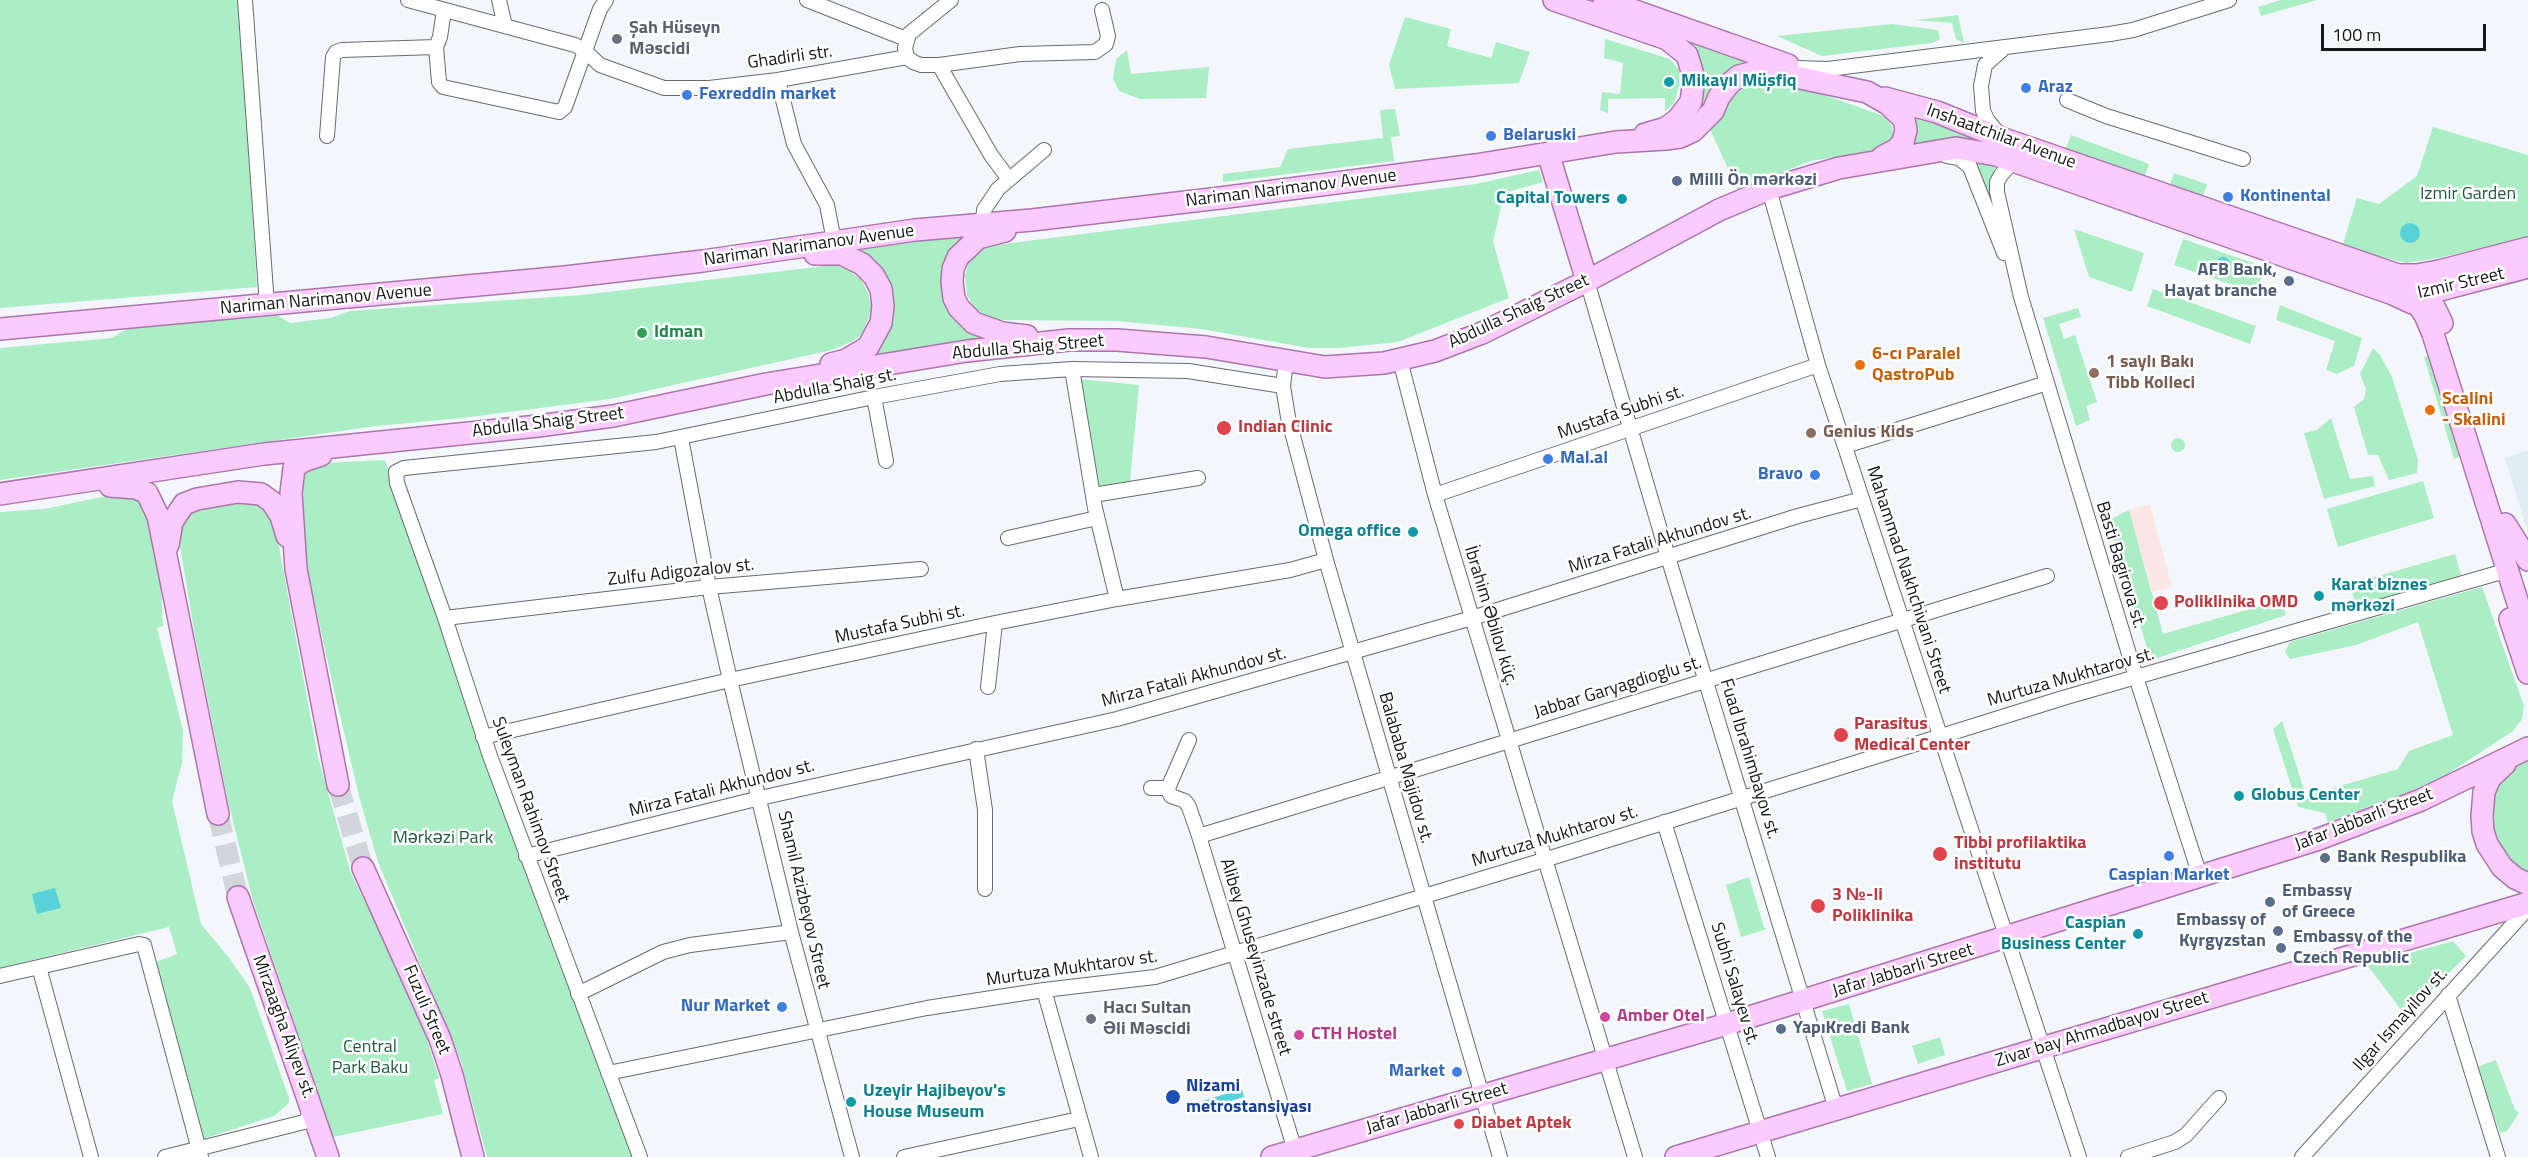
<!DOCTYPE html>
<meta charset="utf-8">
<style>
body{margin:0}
#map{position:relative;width:2528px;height:1157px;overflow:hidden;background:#f3f7fb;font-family:"Titillium Web",sans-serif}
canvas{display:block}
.scale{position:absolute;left:2321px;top:24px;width:165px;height:27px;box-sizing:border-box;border:3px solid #151718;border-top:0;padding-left:8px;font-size:18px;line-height:21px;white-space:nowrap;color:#151718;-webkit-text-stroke:4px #fff;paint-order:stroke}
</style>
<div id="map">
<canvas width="2528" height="1157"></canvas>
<div class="scale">100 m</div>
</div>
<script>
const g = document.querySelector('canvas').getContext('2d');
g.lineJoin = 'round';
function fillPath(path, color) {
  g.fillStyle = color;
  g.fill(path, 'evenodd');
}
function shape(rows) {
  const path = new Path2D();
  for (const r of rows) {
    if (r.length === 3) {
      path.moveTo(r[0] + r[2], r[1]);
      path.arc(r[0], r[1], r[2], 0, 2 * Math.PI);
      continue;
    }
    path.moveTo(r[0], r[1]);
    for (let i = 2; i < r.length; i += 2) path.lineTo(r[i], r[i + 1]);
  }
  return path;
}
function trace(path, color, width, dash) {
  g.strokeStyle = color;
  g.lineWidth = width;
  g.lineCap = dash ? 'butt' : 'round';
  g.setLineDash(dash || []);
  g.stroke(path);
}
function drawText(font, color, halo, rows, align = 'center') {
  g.font = font + ' "Titillium Web",sans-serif';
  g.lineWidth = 5;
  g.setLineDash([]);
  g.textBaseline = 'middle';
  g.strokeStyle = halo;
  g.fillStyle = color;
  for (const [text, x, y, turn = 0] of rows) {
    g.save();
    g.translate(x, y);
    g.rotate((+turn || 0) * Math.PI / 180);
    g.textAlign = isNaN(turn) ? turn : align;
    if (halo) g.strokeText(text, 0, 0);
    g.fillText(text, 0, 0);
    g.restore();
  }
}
fillPath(shape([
 [2528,450,2528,534,2505,458]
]), '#e1edf5');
fillPath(shape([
 [2150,504,2172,587,2152,592,2129,510]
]), '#fde7e6');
fillPath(shape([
 [0,0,239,0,257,287,0,308],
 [2281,0,2317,0,2261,16,2258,7],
 [1958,15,1964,43,1956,39,1952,23,1915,20],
 [1405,17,1451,29,1447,46,1491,58,1496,42,1530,52,1519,83,1395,89,1389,65],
 [1892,24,1938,30,1940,39,1932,43,1822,56,1777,36],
 [1682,36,1761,63,1682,126,1695,51],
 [1605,39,1670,59,1679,70,1680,83,1674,103,1665,111,1665,98,1608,99,1608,113,1600,110,1602,92,1620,94,1623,63,1604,58],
 [1127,50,1131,74,1209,67,1206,98,1140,99,1119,91,1113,79,1116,59],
 [1765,79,1796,85,1884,116,1892,126,1894,139,1876,150,1811,161,1782,172,1739,193,1710,129,1735,90,1750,80],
 [1395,109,1400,136,1391,137,1394,161,1223,182,1223,174,1280,167,1288,149,1383,138,1380,110],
 [1911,114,1980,138,1946,139,1913,144,1917,134,1917,124],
 [2433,127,2528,155,2528,237,2438,258,2406,263,2342,247,2357,198,2379,204,2417,176],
 [2071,135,2149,164,2143,182,2064,152],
 [1973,159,1997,163,1991,178,1990,199],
 [1539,170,1543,182,1504,193,1493,242,1509,298,1398,342,1338,348,1309,348,1201,329,1117,321,999,320,986,316,975,308,967,295,965,276,968,265,976,254,986,247,996,245,1476,184],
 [2174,173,2207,184,2202,199,2169,187],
 [2074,229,2144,253,2132,292,2089,277],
 [972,231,958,241,946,261,944,277,991,339,862,360,884,337,892,319,893,302,889,282,880,267,865,254,842,246],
 [2183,239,2265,267,2256,293,2174,265],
 [833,265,846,268,861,280,868,292,871,307,869,317,862,334,853,341,832,350,610,399,462,418,376,426,0,480,0,348,112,338,128,328,275,314,290,323,331,318,349,311,582,295],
 [2153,289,2256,326,2250,344,2147,306],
 [2280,305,2362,338,2354,366,2337,374,2326,370,2335,341,2276,320],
 [2078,308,2081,317,2059,324,2064,339,2075,335,2097,402,2086,406,2090,420,2076,426,2043,318],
 [2373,348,2380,355,2392,377,2418,460,2417,473,2389,480,2378,455,2368,455,2354,407,2364,399,2366,389,2360,374],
 [2432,355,2462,456,2454,459,2424,357],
 [1079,379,1139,385,1130,481,1094,487],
 [2331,418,2350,479,2373,476,2375,486,2324,499,2304,433,2317,430],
 [2178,445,7],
 [385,460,446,630,636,1157,487,1157,461,1061,378,862,360,800,333,686,309,576,300,511,301,474,307,467,324,463],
 [2423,481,2434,518,2338,547,2327,509],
 [116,494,134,495,150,512,161,585,163,626,157,628,183,730,182,763,172,801,201,924,230,959,250,988,289,1098,289,1103,274,1116,200,1140,153,963,177,954,169,927,0,968,0,512,44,509],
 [248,500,265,508,274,520,318,757,351,874,401,974,426,1036,439,1078,434,1080,443,1114,333,1137,253,901,228,801,195,636,180,546,179,531,183,520,192,510],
 [2129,510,2163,634,2281,600,2286,615,2151,660,2107,521],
 [2455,554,2461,575,2356,606,2350,584],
 [2482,587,2524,706,2522,719,2513,731,2446,775,2409,792,2328,822,2325,813,2298,807,2273,729,2282,721,2306,796,2398,769,2409,751,2453,735,2418,622,2356,645,2290,659,2285,652,2290,642],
 [2528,760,2528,874,2506,856,2495,842,2491,824,2492,794,2509,769],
 [1749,877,1764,927,1767,929,1741,937,1726,885],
 [2453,941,2466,956,2406,1016,2367,965],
 [1849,1004,1872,1084,1847,1091,1822,1011],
 [1940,1037,1945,1055,1918,1064,1912,1046],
 [2496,1060,2515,1110,2519,1113,2507,1131,2500,1133,2477,1067]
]), '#abedc5');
fillPath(shape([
 [2410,233,10],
 [2223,264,7],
 [55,888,61,908,37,914,32,894],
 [1242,1089,1244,1097,1204,1109,1202,1101]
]), '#59d1d8');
trace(shape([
 [338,785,363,868],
 [218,814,238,897]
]), '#d2d5d9', 21, [21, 10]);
const street = shape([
 [245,0,267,305],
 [408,0,575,45,585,51,600,65,664,88,709,88,778,80,907,57],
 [499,0,505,26],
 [807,0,906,39],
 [951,0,909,34,905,48,907,57,913,62,921,65,939,65,1020,54,1095,52,1106,44,1108,36,1102,10],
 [436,47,439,82,443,87,559,112,565,107,600,9,606,0],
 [939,65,991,155,1008,178],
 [1797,68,1828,69,2110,34,2133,30,2229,0],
 [778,80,794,144,827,205,834,241],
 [2067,100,2106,116,2243,159],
 [1999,134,1988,121,1983,111,1981,86,1985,65,2004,48],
 [327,136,333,57,336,52,342,50,436,47,440,37,444,10],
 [1947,156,1959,158,1970,167,2004,253],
 [2019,163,2009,166,2001,175,1997,182,1997,192,2021,297,2136,677,2200,876],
 [1769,189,1818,365,2079,1157],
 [983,224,984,210,998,189,1044,150],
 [1587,281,1668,557,1836,1109],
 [1400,360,1435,495,1635,1157],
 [1286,361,1283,386,1288,417,1326,560,1500,1157],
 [1072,369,1095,508,1117,599],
 [874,397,886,461],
 [681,438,709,587,730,680,791,932,852,1157],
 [1845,446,2047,383],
 [1093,495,1198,478],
 [1435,495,1818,365],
 [1008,538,1097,518],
 [445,618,709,587,921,569],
 [988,687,995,623],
 [483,737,730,680,995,623,1117,599,1290,570,1326,560],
 [1189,740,1168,788,1169,792,1171,796,1185,801,1189,807,1199,836,1297,1157],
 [976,749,985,810,985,889],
 [1151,788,1168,788],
 [1664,822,1768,1157],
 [1199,836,2047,576],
 [526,856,760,798,1117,719,1472,618,1798,516,1862,499],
 [39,967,91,1157],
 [0,976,139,944,144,945,201,1157],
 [1044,990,1091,1157],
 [578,994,663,952,690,945,791,932],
 [2448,995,2498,1157],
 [608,1073,927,1008,1044,990,1155,977,1544,860,2063,698,2498,573],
 [165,1157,304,1122,309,1117,308,1105],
 [640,1157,490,756,445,618,397,483,396,472,404,468,656,442,874,397,1000,374,1072,369,1188,371,1283,386],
 [904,1157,1079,1119],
 [2128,1157,2175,1142,2186,1135,2219,1098],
 [2302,1157,2528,908]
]);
const primary = shape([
 [1554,0,1667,39,1687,55,1694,78,1691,102,1678,119,1666,128,1645,134],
 [1604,0,1788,65],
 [1885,98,1937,112,2004,139,2398,275,2420,286,2428,294,2442,323],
 [1548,153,1587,281],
 [1005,231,978,238,958,257,953,269,952,282,954,298,959,308,974,323,1002,333,1027,336],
 [815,254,842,254,862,264,874,276,881,289,883,306,881,323,868,347,846,360,831,364],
 [2400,275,2416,275,2439,271,2528,248],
 [2417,296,2528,267],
 [0,329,565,277,703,261,915,230,1032,220,1220,198,1475,165,1616,142,1666,139,1680,137,1693,131,1713,111,1719,97,1729,84,1739,76,1762,70,1867,92,1888,104,1904,119,1906,130,1903,142,1897,149,1882,157],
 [321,455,303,461,294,468,291,493,296,569,338,785],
 [110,486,136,488,147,493,158,516,218,814],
 [0,494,264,454,538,426,613,416,766,384,967,351,1069,340,1117,340,1206,347,1325,367,1384,363,1435,351,1482,333,1587,281,1719,210,1769,189,1839,168,1956,148,1996,155,2393,294,2419,306,2425,315,2433,334,2528,635],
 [2505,524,2528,560],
 [168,545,172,522,184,504,197,499,238,492,261,494,272,502,281,516,287,536],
 [2510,619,2528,673],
 [2505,764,2490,778,2484,792,2482,816,2483,831,2487,844,2502,867,2515,878,2528,884],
 [363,868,440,1039,452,1075,473,1157],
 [238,897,328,1157],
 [1272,1157,1727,1024,2319,839,2421,800,2528,748],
 [1676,1157,2528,903]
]);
trace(street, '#686c6f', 16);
trace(primary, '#aa76ac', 24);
trace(street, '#fff', 14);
trace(primary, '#fccbfd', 21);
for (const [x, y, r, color] of [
 [617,39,6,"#6b7280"],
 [1669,82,6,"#0f9aa8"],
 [2026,88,6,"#3f7fe0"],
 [687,95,6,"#3f7fe0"],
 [1491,136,6,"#3f7fe0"],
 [1677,181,6,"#5c6f8a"],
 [2228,197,6,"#3f7fe0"],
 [1622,199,6,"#0f9aa8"],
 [2289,281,6,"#5c6f8a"],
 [642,333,6,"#2e9e5b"],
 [1860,365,6,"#e8710a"],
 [2094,373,6,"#8d6e63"],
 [2430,410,6,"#e8710a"],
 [1224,428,8,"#e0444e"],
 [1811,433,6,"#8d6e63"],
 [1548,459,6,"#3f7fe0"],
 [1815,475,6,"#3f7fe0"],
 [1413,532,6,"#0f9aa8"],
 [2319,596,6,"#0f9aa8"],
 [2161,603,8,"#e0444e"],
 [1841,735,8,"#e0444e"],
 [2239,796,6,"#0f9aa8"],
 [1940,854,8,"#e0444e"],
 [2169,856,6,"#3f7fe0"],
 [2325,858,6,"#5c6f8a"],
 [2270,902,6,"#5c6f8a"],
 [1818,906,8,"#e0444e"],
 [2278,931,6,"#5c6f8a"],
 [2138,934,6,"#0f9aa8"],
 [2281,948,6,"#5c6f8a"],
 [782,1007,6,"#3f7fe0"],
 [1605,1017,6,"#d1479c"],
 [1091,1019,6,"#6b7280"],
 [1781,1029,6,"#5c6f8a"],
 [1299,1035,6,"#d1479c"],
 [1457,1072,6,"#3f7fe0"],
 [1173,1097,8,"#1a4fb4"],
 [851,1102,6,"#0f9aa8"],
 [1459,1124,6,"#e0444e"]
]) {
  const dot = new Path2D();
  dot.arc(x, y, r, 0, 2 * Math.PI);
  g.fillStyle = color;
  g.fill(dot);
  trace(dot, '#fff', 2);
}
drawText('bold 18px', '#5b616d', '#fff', [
 ["Şah Hüseyn",629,29],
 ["Məscidi",629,50],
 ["Hacı Sultan",1103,1009],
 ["Əli Məscidi",1103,1030]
], 'left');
drawText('18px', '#151718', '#fff', [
 ["Ghadirli str.",790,58,-8],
 ["Inshaatchilar Avenue",2001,137,20],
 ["Nariman Narimanov Avenue",1291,189,-7],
 ["Nariman Narimanov Avenue",809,246,-8],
 ["Izmir Street",2461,284,-13],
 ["Nariman Narimanov Avenue",326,300,-5],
 ["Abdulla Shaig Street",1519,312,-25],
 ["Abdulla Shaig Street",1028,348,-5],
 ["Abdulla Shaig st.",835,387,-11],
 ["Mustafa Subhi st.",1621,413,-19],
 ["Abdulla Shaig Street",548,423,-7],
 ["Mirza Fatali Akhundov st.",1660,541,-17],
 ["Basti Bagirova st.",2120,565,73],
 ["Zulfu Adigozalov st.",681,573,-6],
 ["Mahammad Nakhchivani Street",1908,580,72],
 ["İbrahim Əbilov küç.",1490,616,73],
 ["Mustafa Subhi st.",900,625,-12],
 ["Mirza Fatali Akhundov st.",1194,678,-15],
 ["Murtuza Mukhtarov st.",2071,678,-16],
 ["Jabbar Garyagdioglu st.",1618,688,-17],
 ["Fuad Ibrahimbayov st.",1749,759,73],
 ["Balababa Majidov st.",1405,768,74],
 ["Mirza Fatali Akhundov st.",722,789,-14],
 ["Suleyman Rahimov Street",530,810,70],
 ["Jafar Jabbarli Street",2364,820,-21],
 ["Murtuza Mukhtarov st.",1555,837,-17],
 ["Shamil Azizbeyov Street",803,900,77],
 ["Alibey Ghuseyinzade street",1255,957,73],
 ["Murtuza Mukhtarov st.",1072,969,-8],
 ["Jafar Jabbarli Street",1903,971,-17],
 ["Subhi Salayev st.",1734,984,73],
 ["Fuzuli Street",426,1010,67],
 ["Ilgar Ismayilov st.",2401,1020,-48],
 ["Mirzaagha Aliyev st.",283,1027,70],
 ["Zivar bay Ahmadbayov Street",2102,1030,-17],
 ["Jafar Jabbarli Street",1437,1109,-16]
]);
drawText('bold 18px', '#0d838f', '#fff', [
 ["Mikayıl Müşfiq",1681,82],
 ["Capital Towers",1610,199,"right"],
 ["Omega office",1401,532,"right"],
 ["Karat biznes",2331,586],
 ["mərkəzi",2331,607],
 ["Globus Center",2251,796],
 ["Caspian",2126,924,"right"],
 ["Business Center",2126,945,"right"],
 ["Uzeyir Hajibeyov's",863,1092],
 ["House Museum",863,1113]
], 'left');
drawText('bold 18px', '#366cbe', '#fff', [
 ["Araz",2038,88],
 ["Fexreddin market",699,95],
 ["Belaruski",1503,136],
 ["Kontinental",2240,197],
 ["Mal.al",1560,459],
 ["Bravo",1803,475,"right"],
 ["Caspian Market",2169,876,"center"],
 ["Nur Market",770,1007,"right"],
 ["Market",1445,1072,"right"]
], 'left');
drawText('bold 18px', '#4e5e75', '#fff', [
 ["Milli Ön mərkəzi",1689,181],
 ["AFB Bank,",2277,271,"right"],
 ["Hayat branche",2277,292,"right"],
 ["Bank Respublika",2337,858],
 ["Embassy",2282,892],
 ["of Greece",2282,913],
 ["Embassy of",2266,921,"right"],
 ["Kyrgyzstan",2266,942,"right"],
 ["Embassy of the",2293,938],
 ["Czech Republic",2293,959],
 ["YapıKredi Bank",1793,1029]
], 'left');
drawText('18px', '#215e3f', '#fff', [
 ["Izmir Garden",2468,195],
 ["Mərkəzi Park",443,839],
 ["Central",370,1048],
 ["Park Baku",370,1069]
]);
drawText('bold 18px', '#27864d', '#fff', [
 ["Idman",654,333]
], 'left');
drawText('bold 18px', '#c56008', '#fff', [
 ["6-cı Paralel",1872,355],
 ["QastroPub",1872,376],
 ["Scalini",2442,400],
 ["- Skalini",2442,421]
], 'left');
drawText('bold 18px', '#785e54', '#fff', [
 ["1 saylı Bakı",2106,363],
 ["Tibb Kolleci",2106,384],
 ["Genius Kids",1823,433]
], 'left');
drawText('bold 18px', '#be3a42', '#fff', [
 ["Indian Clinic",1238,428],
 ["Poliklinika OMD",2174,603],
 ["Parasitus",1854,725],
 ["Medical Center",1854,746],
 ["Tibbi profilaktika",1954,844],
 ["institutu",1954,865],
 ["3 №-li",1832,896],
 ["Poliklinika",1832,917],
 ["Diabet Aptek",1471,1124]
], 'left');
drawText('bold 18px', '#b23c85', '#fff', [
 ["Amber Otel",1617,1017],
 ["CTH Hostel",1311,1035]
], 'left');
drawText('bold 18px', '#164399', '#fff', [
 ["Nizami",1186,1087],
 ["metrostansiyası",1186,1108]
], 'left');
</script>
